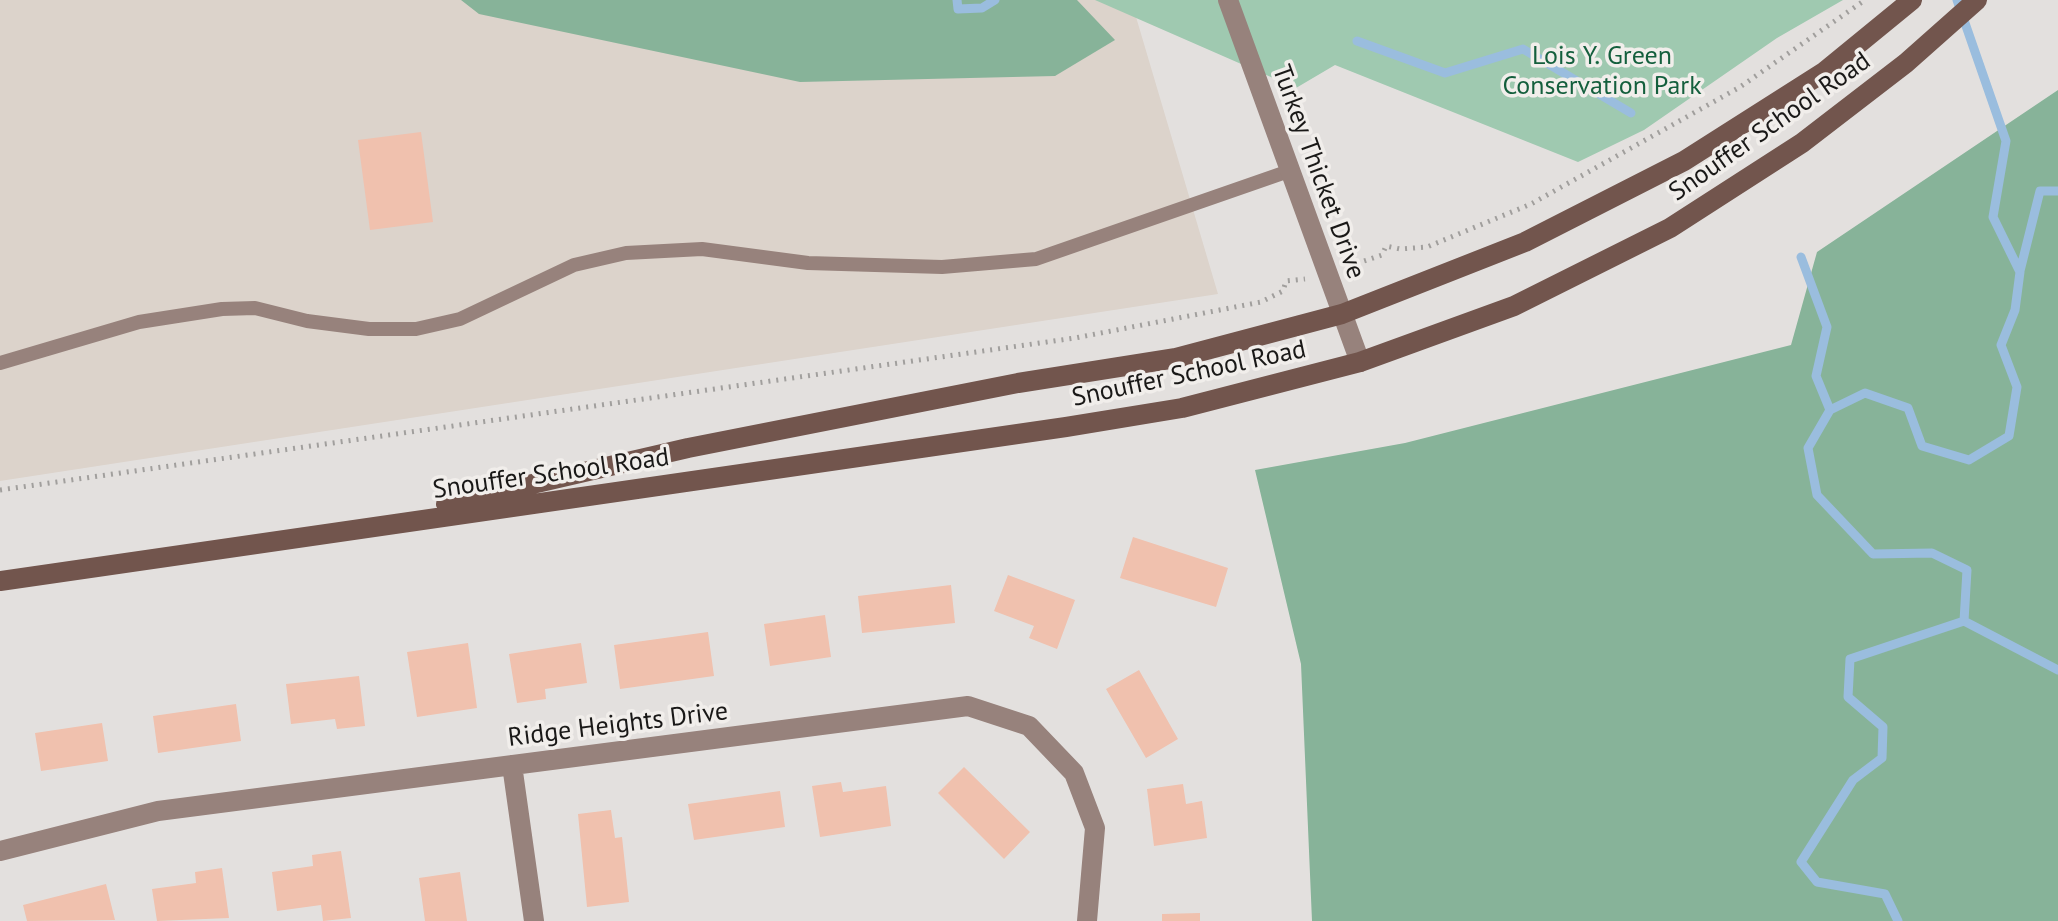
<!DOCTYPE html>
<style>
body{margin:0}
canvas{display:block;background:#e3e0de}
</style>
<canvas width="2058" height="921"></canvas>
<script>
const g = document.querySelector('canvas').getContext('2d');
g.lineJoin = 'round';
function fillPath(path, color) {
  g.fillStyle = color;
  g.fill(path, 'evenodd');
}
function shape(rows) {
  const path = new Path2D();
  for (const r of rows) {
    path.moveTo(r[0], r[1]);
    for (let i = 2; i < r.length; i += 2) path.lineTo(r[i], r[i + 1]);
  }
  return path;
}
function trace(path, color, width, dash) {
  g.strokeStyle = color;
  g.lineWidth = width;
  g.lineCap = dash ? 'butt' : 'round';
  g.setLineDash(dash || []);
  g.stroke(path);
}
function drawText(font, color, halo, rows, align = 'center') {
  g.font = font + ' "PT Sans",sans-serif';
  g.lineWidth = 7;
  g.setLineDash([]);
  g.textBaseline = 'middle';
  g.strokeStyle = halo;
  g.fillStyle = color;
  for (const [text, x, y, turn = 0] of rows) {
    g.save();
    g.translate(x, y);
    g.rotate((+turn || 0) * Math.PI / 180);
    g.textAlign = isNaN(turn) ? turn : align;
    if (halo) g.strokeText(text, 0, 0);
    g.fillText(text, 0, 0);
    g.restore();
  }
}
fillPath(shape([
 [0,0,1131,0,1218,294,0,481]
]), '#dcd3cb');
fillPath(shape([
 [1095,0,1843,0,1777,38,1644,130,1578,162,1335,65,1296,88]
]), '#9fc9b0');
fillPath(shape([
 [461,0,1077,0,1115,40,1055,76,800,82,479,14],
 [2058,90,2058,921,1312,921,1301,664,1255,470,1405,443,1791,345,1817,252]
]), '#87b399');
trace(shape([
 [957,0,958,9,982,8,995,0],
 [1357,41,1445,73,1523,49,1631,113],
 [1801,257,1827,327,1816,376,1830,410],
 [2020,271,2040,191,2058,191],
 [1964,621,2058,670],
 [1898,921,1885,894,1817,882,1801,862,1853,780,1882,758,1883,727,1848,697,1850,659,1964,621,1967,570,1932,553,1873,554,1817,495,1808,448,1830,410,1865,393,1908,408,1922,446,1969,460,2009,436,2017,387,2001,345,2015,310,2020,272,1993,217,2006,141,1957,0]
]), '#9abdde', 9);
fillPath(shape([
 [421,132,433,222,370,230,358,140],
 [1133,537,1228,568,1216,607,1120,578],
 [1008,575,1075,600,1057,649,1029,638,1034,626,994,611],
 [951,585,955,623,862,633,858,596],
 [825,615,831,657,770,666,764,624],
 [708,632,714,676,620,689,614,645],
 [468,643,477,708,417,717,407,652],
 [581,643,587,683,545,689,546,699,517,703,509,654],
 [1139,670,1178,739,1146,758,1106,689],
 [359,676,365,726,337,729,335,719,291,724,286,684],
 [236,704,241,741,158,753,153,716],
 [102,723,108,761,41,771,35,733],
 [964,767,1030,832,1004,859,938,793],
 [841,782,843,792,886,786,891,826,820,837,812,786],
 [1183,784,1186,804,1202,801,1207,838,1154,846,1147,789],
 [780,791,785,827,694,840,688,804],
 [611,810,615,838,622,837,629,902,587,907,578,814],
 [341,851,351,918,323,921,321,905,277,911,272,872,313,866,312,855],
 [222,868,229,918,157,921,152,889,196,883,195,872],
 [460,872,467,921,425,921,419,878],
 [106,884,115,920,27,921,23,905],
 [1200,913,1200,921,1162,921,1162,914]
]), '#f0c1ae');
trace(shape([
 [1349,266,1382,255,1386,246,1400,249,1427,247,1531,204,1740,87,1865,0],
 [0,490,1075,338,1261,302,1283,291,1286,281,1305,279]
]), '#a19f9d', 5, [2, 6]);
trace(shape([
 [0,363,139,322,222,309,255,308,307,321,369,329,416,329,460,319,574,265,626,253,702,249,808,263,942,267,1036,259,1289,171]
]), '#97827c', 14);
trace(shape([
 [1228,0,1360,362],
 [512,765,534,921],
 [0,851,158,811,968,706,1029,726,1074,773,1095,828,1087,921]
]), '#97827c', 20);
trace(shape([
 [446,504,688,448,1018,383,1176,358,1342,314,1525,242,1684,161,1824,72,1912,0],
 [0,581,1066,427,1182,408,1360,362,1514,306,1670,228,1802,143,1906,63,1977,0]
]), '#72554d', 20);
drawText('26px', '#145f3d', '#f1eeeb', [
 ["Lois Y. Green",1602,57],
 ["Conservation Park",1602,87]
]);
drawText('26px', '#191817', '#f1eeeb', [
 ["Snouffer School Road",1770,127,-35],
 ["Turkey Thicket Drive",1318,172,70],
 ["Snouffer School Road",1189,374,-12],
 ["Snouffer School Road",551,474,-8],
 ["Ridge Heights Drive",618,725,-7]
]);
</script>
